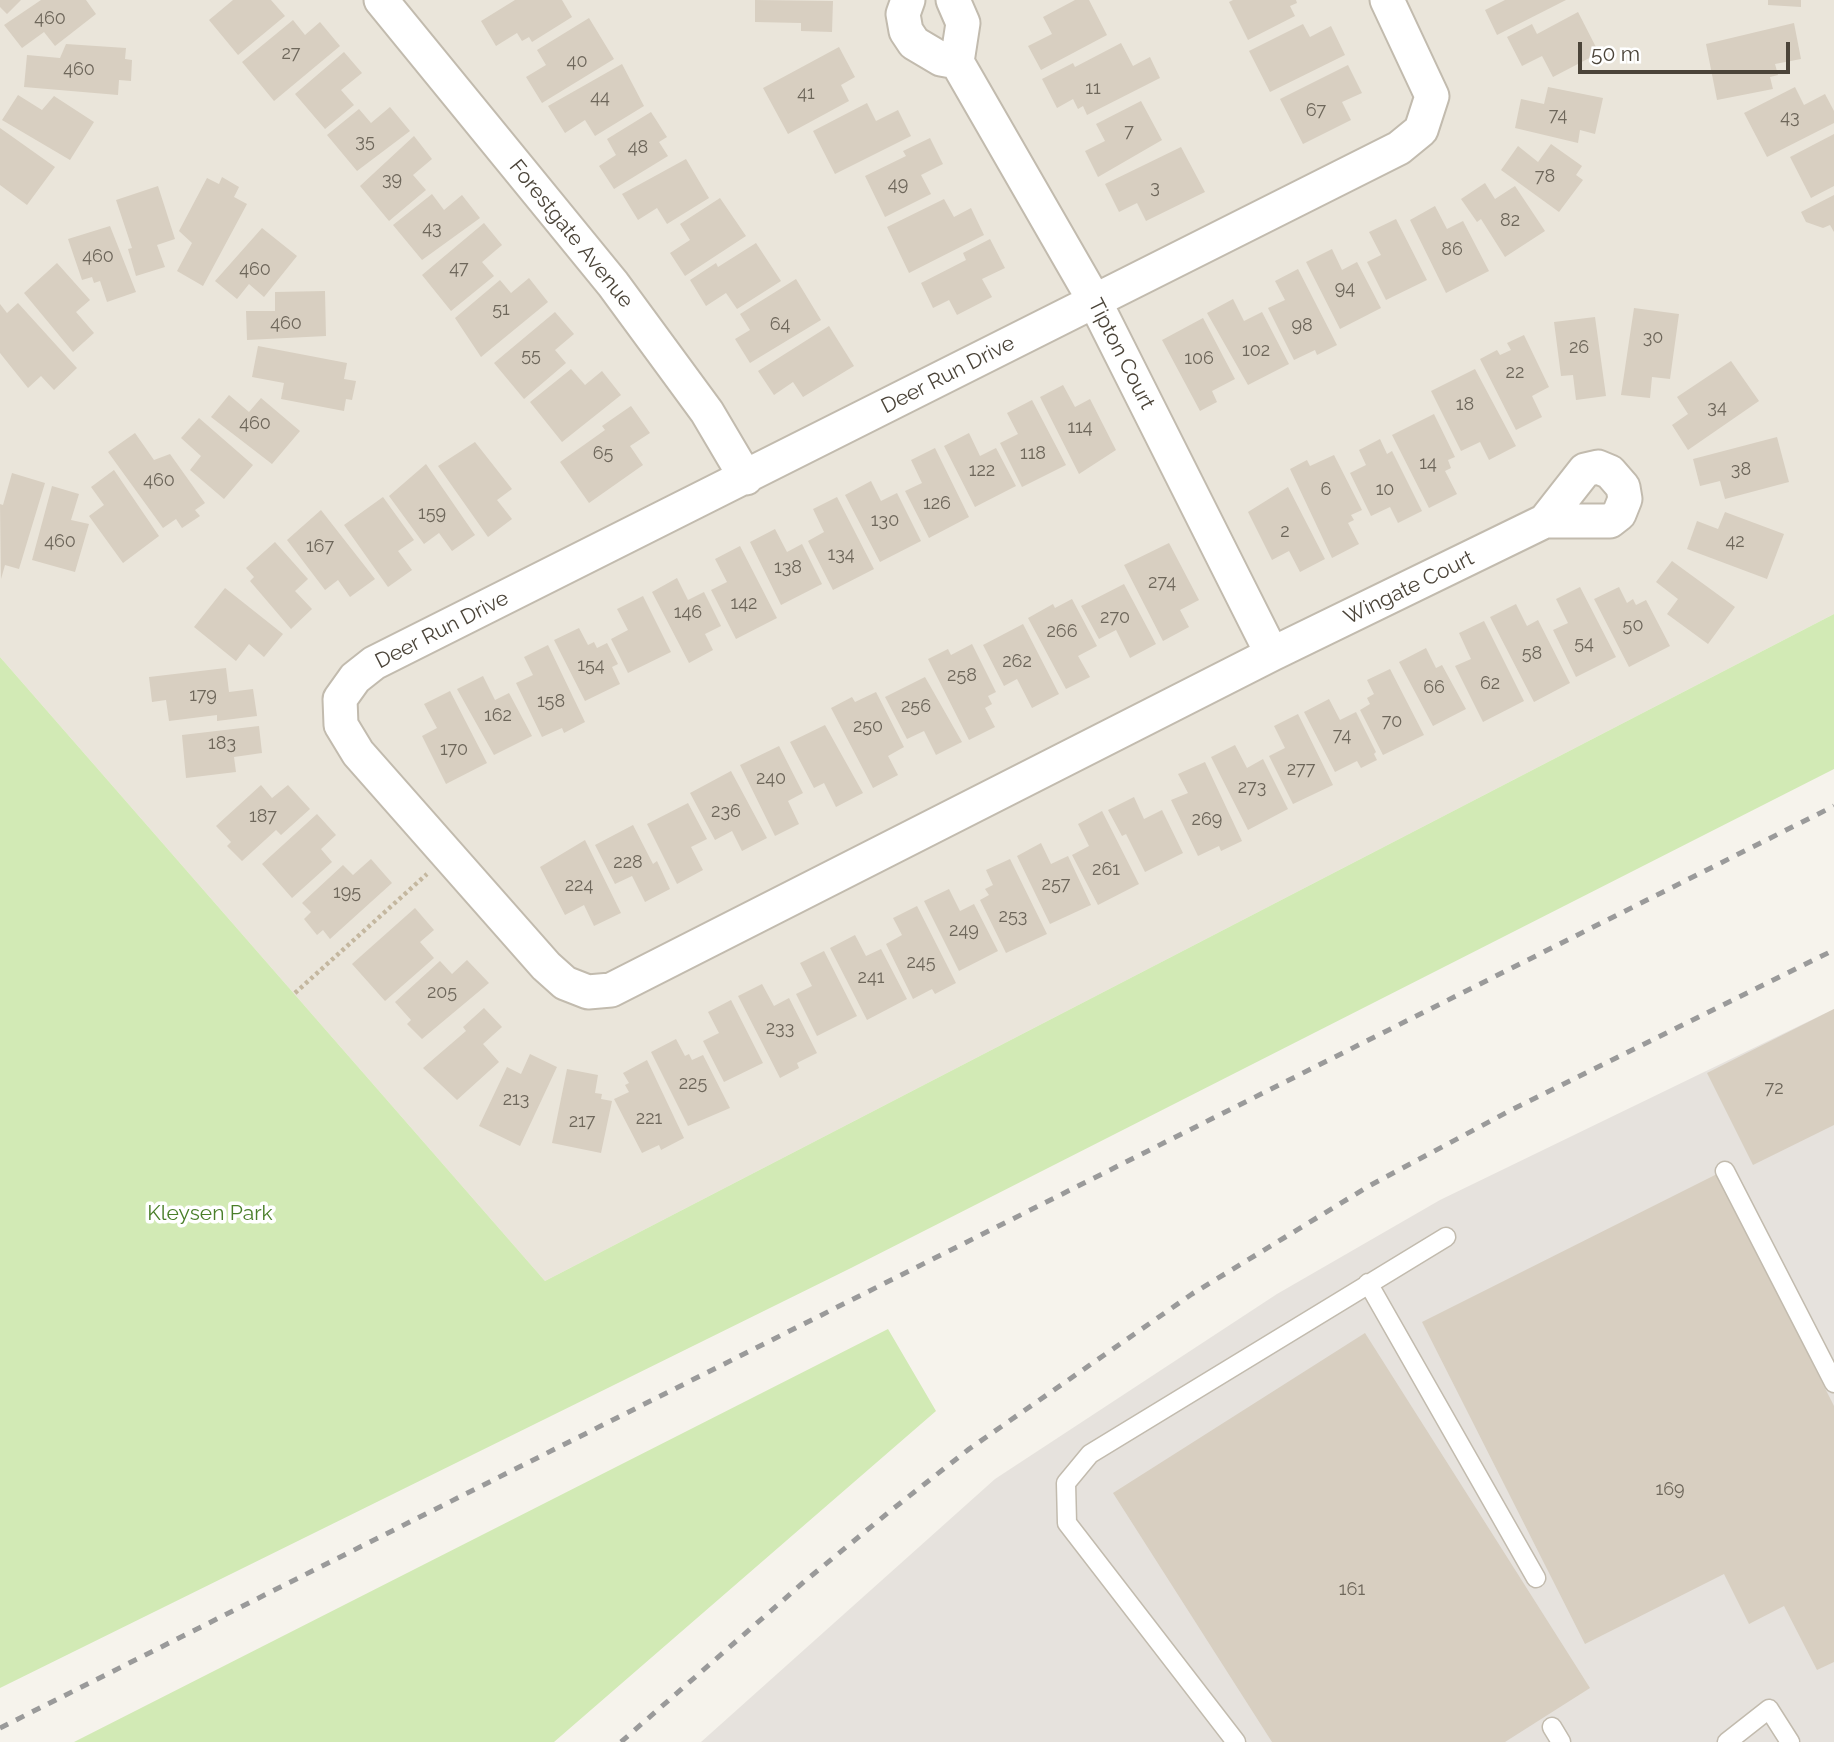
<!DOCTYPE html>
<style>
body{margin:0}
#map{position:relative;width:1834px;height:1742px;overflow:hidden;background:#f6f3ec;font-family:Raleway,sans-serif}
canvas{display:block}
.scale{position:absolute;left:1578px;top:42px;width:212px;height:32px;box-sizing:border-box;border:4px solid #4b4439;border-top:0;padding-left:9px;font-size:21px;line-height:24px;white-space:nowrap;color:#4b4439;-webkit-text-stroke:5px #fff;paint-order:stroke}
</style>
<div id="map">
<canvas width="1834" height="1742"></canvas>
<div class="scale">50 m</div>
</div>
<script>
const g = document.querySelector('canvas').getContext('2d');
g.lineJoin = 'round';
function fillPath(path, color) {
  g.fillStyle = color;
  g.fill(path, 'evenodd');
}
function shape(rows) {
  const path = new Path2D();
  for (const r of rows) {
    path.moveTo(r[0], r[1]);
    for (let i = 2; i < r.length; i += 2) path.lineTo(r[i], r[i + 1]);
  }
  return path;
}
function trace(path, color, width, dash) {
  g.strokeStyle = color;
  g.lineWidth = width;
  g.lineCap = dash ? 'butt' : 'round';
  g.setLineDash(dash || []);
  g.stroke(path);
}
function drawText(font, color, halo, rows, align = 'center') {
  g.font = font + ' Raleway,sans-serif';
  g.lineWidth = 7;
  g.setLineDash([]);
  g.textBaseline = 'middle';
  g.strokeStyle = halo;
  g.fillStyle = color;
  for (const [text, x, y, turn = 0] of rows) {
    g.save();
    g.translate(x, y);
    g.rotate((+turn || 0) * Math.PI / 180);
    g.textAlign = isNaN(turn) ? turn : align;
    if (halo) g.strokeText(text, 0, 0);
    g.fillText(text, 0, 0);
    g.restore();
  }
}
fillPath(shape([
 [0,0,1834,0,1834,614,545,1281,0,657]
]), '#eae5da');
fillPath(shape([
 [1834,1009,1834,1742,701,1742,995,1479,1277,1294,1440,1200]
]), '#e6e2dd');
fillPath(shape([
 [1834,614,1834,769,851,1268,0,1688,0,657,545,1281],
 [888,1329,936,1411,554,1742,74,1742]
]), '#d2eab5');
fillPath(shape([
 [0,0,21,0,7,14,0,7],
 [41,0,86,0,96,14,55,46,44,32,22,48,4,25],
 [233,0,271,0,285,16,238,55,209,20],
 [515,0,562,0,572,17,532,42,529,37,522,41,517,33,496,46,481,21],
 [755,0,833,1,832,32,801,31,801,23,755,22],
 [1075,0,1089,0,1107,35,1041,70,1028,46,1052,34,1043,17],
 [1233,0,1296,0,1297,3,1290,6,1295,16,1248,40,1229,2],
 [1505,0,1566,0,1497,35,1485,10],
 [1768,0,1801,0,1801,7,1768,5],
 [1578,12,1599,53,1553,77,1542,56,1522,66,1507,37,1532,24,1537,34],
 [589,18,614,59,542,103,526,77,546,65,537,50],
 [293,20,305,35,320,22,340,46,274,101,242,62],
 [1794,23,1801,59,1775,64,1778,75,1770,77,1773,89,1717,100,1706,44],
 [1303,24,1310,37,1331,26,1345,55,1270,92,1249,51],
 [1121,43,1133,66,1150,57,1160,78,1087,115,1083,106,1078,109,1073,99,1057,108,1042,79,1073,63,1075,67],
 [66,44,126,48,125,59,132,60,131,81,119,80,118,95,24,87,27,55,60,58],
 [839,47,855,77,841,85,849,101,788,134,763,88],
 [344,52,362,73,341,90,354,105,325,129,295,94],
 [622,64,644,106,595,136,585,120,565,133,548,106],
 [1348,65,1362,93,1342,102,1351,120,1303,144,1280,99],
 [1548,87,1603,98,1595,134,1580,130,1578,143,1515,128,1521,99,1544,104],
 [1795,87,1804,105,1825,94,1834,111,1834,123,1767,157,1744,113],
 [18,95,42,110,54,96,94,122,70,160,2,120],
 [1141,101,1162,140,1098,177,1085,151,1105,141,1096,124],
 [867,103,876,121,898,110,911,136,835,174,813,131],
 [390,107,410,131,357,171,327,135,359,109,371,123],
 [651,112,667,137,659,142,668,156,614,189,599,166,616,155,607,139],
 [0,128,55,167,27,205,0,185],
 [1834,134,1834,186,1811,198,1790,157],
 [414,136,432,159,413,175,426,190,389,221,360,186],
 [930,138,943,164,921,175,931,194,885,217,865,176,906,156,903,151],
 [1551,144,1582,166,1576,175,1583,180,1559,212,1501,170,1518,146,1538,162],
 [1181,147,1205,192,1146,221,1137,203,1119,212,1105,184],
 [686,159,709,198,667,224,657,208,638,220,622,194],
 [222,177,239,187,234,197,247,204,203,286,177,271,192,243,179,231,207,178,219,184],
 [1485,183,1495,199,1515,186,1545,231,1505,257,1481,219,1477,222,1461,199],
 [158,186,175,239,157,245,165,267,136,276,128,249,132,248,116,200],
 [432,194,444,210,462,195,480,218,422,260,393,225],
 [1834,195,1834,232,1830,225,1823,228,1806,222,1801,212],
 [720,198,746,236,685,276,670,253,690,240,680,224],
 [944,199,954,217,971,208,984,235,909,273,887,227],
 [1435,206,1447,229,1463,221,1489,271,1446,293,1410,220],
 [1396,219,1427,280,1386,300,1367,262,1381,255,1369,232],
 [484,223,502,245,482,262,494,276,451,311,422,275],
 [110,226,136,292,107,302,100,281,94,283,92,277,82,280,68,239],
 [262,228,297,256,264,297,249,284,237,299,215,281],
 [990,239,1005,268,982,279,992,297,957,315,949,300,933,308,921,283,966,260,963,253],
 [756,243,781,281,737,309,726,293,706,306,690,280,716,263,718,267],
 [1332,249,1342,270,1357,262,1381,308,1340,329,1306,262],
 [57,263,90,300,76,312,94,333,73,352,24,293],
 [1298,269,1337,345,1317,355,1315,350,1294,360,1268,308,1285,300,1275,281],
 [529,278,548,302,481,357,455,318,500,280,511,293],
 [796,279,821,320,750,363,735,339,750,330,740,314],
 [325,291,326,336,247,340,246,311,275,311,275,292],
 [1233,299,1244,321,1262,312,1289,364,1248,385,1207,313],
 [18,303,77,368,54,390,41,376,28,388,0,353,0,304,7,313],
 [1634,308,1679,314,1670,379,1652,377,1650,398,1621,395],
 [555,312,574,334,555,350,566,363,524,399,494,363],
 [1595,317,1606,396,1576,400,1573,375,1561,376,1554,322],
 [1203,318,1235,379,1212,391,1217,402,1200,411,1162,340],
 [829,326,854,366,803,397,793,382,774,395,758,371],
 [1524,335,1549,387,1532,396,1542,417,1516,430,1480,359,1497,350,1500,355,1511,350,1507,343],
 [258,346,347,363,344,379,356,381,352,400,346,399,344,411,281,399,284,383,252,377],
 [1731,361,1759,401,1688,450,1672,425,1688,414,1677,397],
 [571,369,585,385,602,371,621,395,562,442,530,402],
 [1475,369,1516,446,1489,460,1480,442,1461,451,1431,391],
 [1063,385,1075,407,1090,399,1116,450,1079,474,1040,397],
 [229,395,249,412,261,398,300,431,272,464,211,417],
 [1032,400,1066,465,1022,487,1000,443,1018,434,1007,413],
 [631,406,650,433,630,446,643,465,589,503,560,462,605,430,602,426],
 [1434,414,1455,457,1448,460,1451,468,1445,471,1457,494,1429,508,1392,435],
 [199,418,253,465,224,499,190,470,201,456,181,438],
 [135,433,154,460,170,454,205,503,195,510,200,516,182,528,176,519,163,528,108,452],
 [969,433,980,456,996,448,1016,486,975,507,944,446],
 [1777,437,1789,482,1725,499,1720,481,1700,486,1693,459],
 [1380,439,1387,454,1392,451,1422,511,1398,523,1390,507,1371,516,1350,473,1366,465,1359,450],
 [475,442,512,489,497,500,512,519,488,537,438,466],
 [935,448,969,517,929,538,905,491,922,483,911,460],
 [1334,455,1362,510,1351,515,1354,520,1348,523,1359,544,1332,558,1290,469,1307,460,1310,466],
 [426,464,475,535,452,551,439,533,424,544,389,496],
 [114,470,159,536,123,563,89,516,104,505,91,487],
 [12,473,45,483,19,569,5,565,1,579,0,504,3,505],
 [871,481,881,501,897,493,921,541,880,562,845,495],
 [52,486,79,494,71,520,89,524,75,572,32,560],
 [1288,487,1325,559,1300,572,1289,551,1272,560,1248,512],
 [383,497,414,540,398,551,412,570,388,587,344,525],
 [837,497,874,569,833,590,808,541,824,532,813,509],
 [321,510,375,579,350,597,338,580,325,590,287,540],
 [1725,512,1784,534,1767,579,1687,549,1697,521,1718,529],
 [775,529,787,552,802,544,822,584,781,605,750,542],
 [275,542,308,579,295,591,312,609,291,629,250,581,254,577,246,568],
 [1169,543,1199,600,1180,610,1189,627,1163,641,1124,565],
 [740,546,777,618,736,639,711,590,727,582,715,559],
 [1672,561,1735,607,1708,644,1667,614,1678,599,1656,582],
 [677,578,688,600,704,592,721,626,705,634,713,650,689,663,652,592],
 [1124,584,1156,644,1130,658,1116,630,1099,639,1081,606],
 [1580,587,1616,657,1576,677,1553,630,1568,623,1556,599],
 [1619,587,1627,603,1633,599,1636,605,1646,600,1670,646,1629,667,1594,599],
 [225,588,283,634,264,657,249,644,236,661,194,627],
 [643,596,671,652,628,673,611,639,628,630,617,609],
 [1072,599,1097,646,1078,656,1090,677,1066,689,1028,618,1053,604,1055,608],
 [1516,604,1527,626,1538,620,1570,683,1534,702,1490,617],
 [1484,621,1524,701,1483,722,1455,666,1471,659,1459,633],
 [1023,624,1059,694,1032,708,1017,679,1004,686,983,645],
 [579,628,588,645,594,642,597,648,607,643,618,664,612,667,620,684,585,701,554,640],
 [972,644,996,692,988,696,992,704,985,708,995,727,969,740,928,659,948,649,951,655],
 [548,645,585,722,564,733,562,728,542,737,516,683,533,675,524,657],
 [1426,648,1436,668,1442,665,1466,709,1433,726,1399,662],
 [226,668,229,692,253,689,257,716,217,721,217,715,169,721,166,700,152,702,149,677],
 [1390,669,1424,735,1383,755,1360,710,1370,704,1367,698,1374,694,1367,680],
 [483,676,495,700,509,693,532,736,494,755,457,689],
 [925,677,962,742,936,755,924,731,907,739,885,697],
 [450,691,487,763,446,784,422,736,437,728,424,704],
 [876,692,904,747,888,756,898,775,873,788,831,708,852,697,855,702],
 [1329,699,1340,720,1356,712,1376,752,1374,754,1377,760,1361,768,1357,761,1335,772,1304,712],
 [1298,714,1333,785,1293,804,1269,756,1285,748,1274,726],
 [825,725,863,793,836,807,824,783,814,788,790,742],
 [259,726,262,753,234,757,236,772,186,778,182,735],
 [1235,745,1247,768,1263,759,1288,809,1248,830,1211,757],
 [779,746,803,793,788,801,799,824,775,836,740,765],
 [1205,762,1242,841,1221,851,1219,846,1198,856,1171,800,1188,793,1178,774],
 [731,771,767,838,742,851,732,831,715,840,690,793],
 [261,785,272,798,288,785,310,809,281,835,276,830,242,861,227,846,231,842,216,826],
 [1134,797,1144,819,1162,810,1183,853,1145,872,1126,834,1122,836,1108,810],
 [688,803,707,839,691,847,703,870,677,884,647,824],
 [1102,811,1139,884,1098,905,1072,855,1089,846,1078,824],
 [317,814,336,835,321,849,332,862,292,898,262,864],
 [633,825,653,864,657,861,670,889,645,902,632,876,615,884,595,845],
 [585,840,621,913,594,926,584,905,565,915,540,867],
 [1041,843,1051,864,1068,856,1091,905,1050,924,1017,856],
 [371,859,392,883,330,939,323,930,317,935,304,919,311,912,302,903,343,865,353,875],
 [1010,859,1047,934,1006,953,980,900,989,895,985,889,993,885,986,870],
 [949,889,960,911,974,904,998,951,959,971,924,901],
 [917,906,956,983,935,994,932,989,913,999,886,944,902,935,893,918],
 [415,908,434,930,420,942,434,958,385,1001,352,964],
 [855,935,866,956,881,949,907,999,867,1020,830,948],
 [824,951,857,1016,817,1036,796,994,812,986,800,963],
 [467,960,489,983,422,1039,407,1024,411,1020,395,1002,440,961,452,974],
 [762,984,774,1006,789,998,817,1053,797,1063,799,1068,780,1078,738,996],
 [731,1000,763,1063,724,1082,703,1041,719,1033,708,1012],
 [484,1008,502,1027,483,1044,499,1062,457,1100,423,1068,466,1031,463,1027],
 [1834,1009,1834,1125,1753,1165,1707,1073],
 [676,1039,685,1056,689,1054,692,1060,703,1055,730,1108,688,1126,651,1052],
 [530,1054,557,1067,520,1146,479,1126,507,1067,521,1074],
 [647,1060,684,1138,661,1150,659,1145,642,1153,614,1099,629,1092,625,1085,629,1083,623,1073],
 [567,1069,598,1075,595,1093,602,1094,601,1099,612,1101,601,1153,552,1143],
 [1717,1174,1834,1406,1834,1662,1817,1670,1784,1606,1749,1624,1724,1574,1585,1644,1422,1322],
 [1365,1333,1590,1688,1505,1742,1272,1742,1113,1493]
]), '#d8cfc1');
const lane = shape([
 [1725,1171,1834,1383],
 [1368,1283,1536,1578],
 [1552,1727,1561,1742],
 [1236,1742,1067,1523,1066,1483,1090,1454,1446,1237],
 [1727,1742,1769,1709,1790,1742]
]);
const street = shape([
 [381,0,613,284,707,412,746,478],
 [908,0,903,14,906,31,914,43,941,59,957,62],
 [953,0,963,23,957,62,1094,300,1272,654],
 [1387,0,1432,96,1421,130,1399,148,374,663,355,678,340,699,341,725,358,753,546,966,565,983,588,992,611,990,1272,654,1545,521,1610,521,1619,514,1625,499,1623,487,1610,472,1598,467,1585,470,1545,521]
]);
trace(lane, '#c2bbae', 21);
trace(street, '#c2bbae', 37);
trace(shape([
 [295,993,427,874]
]), '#c4b79f', 4.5, [3.5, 3.5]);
trace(lane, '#fff', 18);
trace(street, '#fff', 33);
trace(shape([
 [0,1728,1834,806],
 [621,1742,805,1581,889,1512,969,1449,1192,1294,1369,1186,1513,1109,1834,950]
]), '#9a9a9a', 5, [9, 9]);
drawText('18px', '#6e675b', null, [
 ["460",50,19],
 ["27",291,54],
 ["40",577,62],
 ["460",79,70],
 ["11",1093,89],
 ["41",806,94],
 ["44",600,98],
 ["67",1316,111],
 ["74",1558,116],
 ["43",1790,118],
 ["7",1129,132],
 ["35",365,142],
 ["48",638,148],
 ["78",1545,177],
 ["39",392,180],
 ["49",898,185],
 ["3",1155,188],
 ["82",1510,221],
 ["43",432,229],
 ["86",1452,250],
 ["460",98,257],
 ["47",459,269],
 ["460",255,270],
 ["94",1345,289],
 ["51",501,310],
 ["460",286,324],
 ["64",780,325],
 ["98",1302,326],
 ["30",1653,338],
 ["26",1579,348],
 ["102",1256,351],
 ["55",531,356],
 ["106",1199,359],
 ["22",1515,373],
 ["18",1465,405],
 ["34",1717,408],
 ["460",255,424],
 ["114",1080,428],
 ["65",603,454],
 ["118",1033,454],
 ["14",1428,464],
 ["38",1741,470],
 ["122",982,471],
 ["460",159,481],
 ["6",1326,490],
 ["10",1385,490],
 ["126",937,504],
 ["159",432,514],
 ["130",885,521],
 ["2",1285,532],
 ["460",60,542],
 ["42",1735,542],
 ["167",320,547],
 ["134",841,555],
 ["138",788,568],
 ["274",1162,583],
 ["142",744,604],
 ["146",688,613],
 ["270",1115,618],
 ["50",1633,626],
 ["266",1062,632],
 ["54",1584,644],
 ["58",1532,654],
 ["262",1017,662],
 ["154",591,666],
 ["258",962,676],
 ["62",1490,684],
 ["66",1434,688],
 ["179",203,696],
 ["158",551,702],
 ["256",916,707],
 ["162",498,716],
 ["70",1392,722],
 ["250",868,727],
 ["74",1342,736],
 ["183",222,744],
 ["170",454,750],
 ["277",1301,770],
 ["240",771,779],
 ["273",1252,788],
 ["236",726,812],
 ["187",263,817],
 ["269",1207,820],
 ["228",628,863],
 ["261",1106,870],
 ["257",1056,885],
 ["224",579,886],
 ["195",347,893],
 ["253",1013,917],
 ["249",964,931],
 ["245",921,963],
 ["241",871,978],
 ["205",442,993],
 ["233",780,1029],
 ["225",693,1084],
 ["72",1774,1089],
 ["213",516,1100],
 ["221",649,1119],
 ["217",582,1122],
 ["169",1670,1490],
 ["161",1352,1590]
]);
drawText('21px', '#4b4439', '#fff', [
 ["Forestgate Avenue",571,234,51],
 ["Tipton Court",1121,354,63],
 ["Deer Run Drive",948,375,-27],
 ["Wingate Court",1409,588,-26],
 ["Deer Run Drive",442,630,-27]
]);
drawText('21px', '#4a7f2a', '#fff', [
 ["Kleysen Park",210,1214]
]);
</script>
